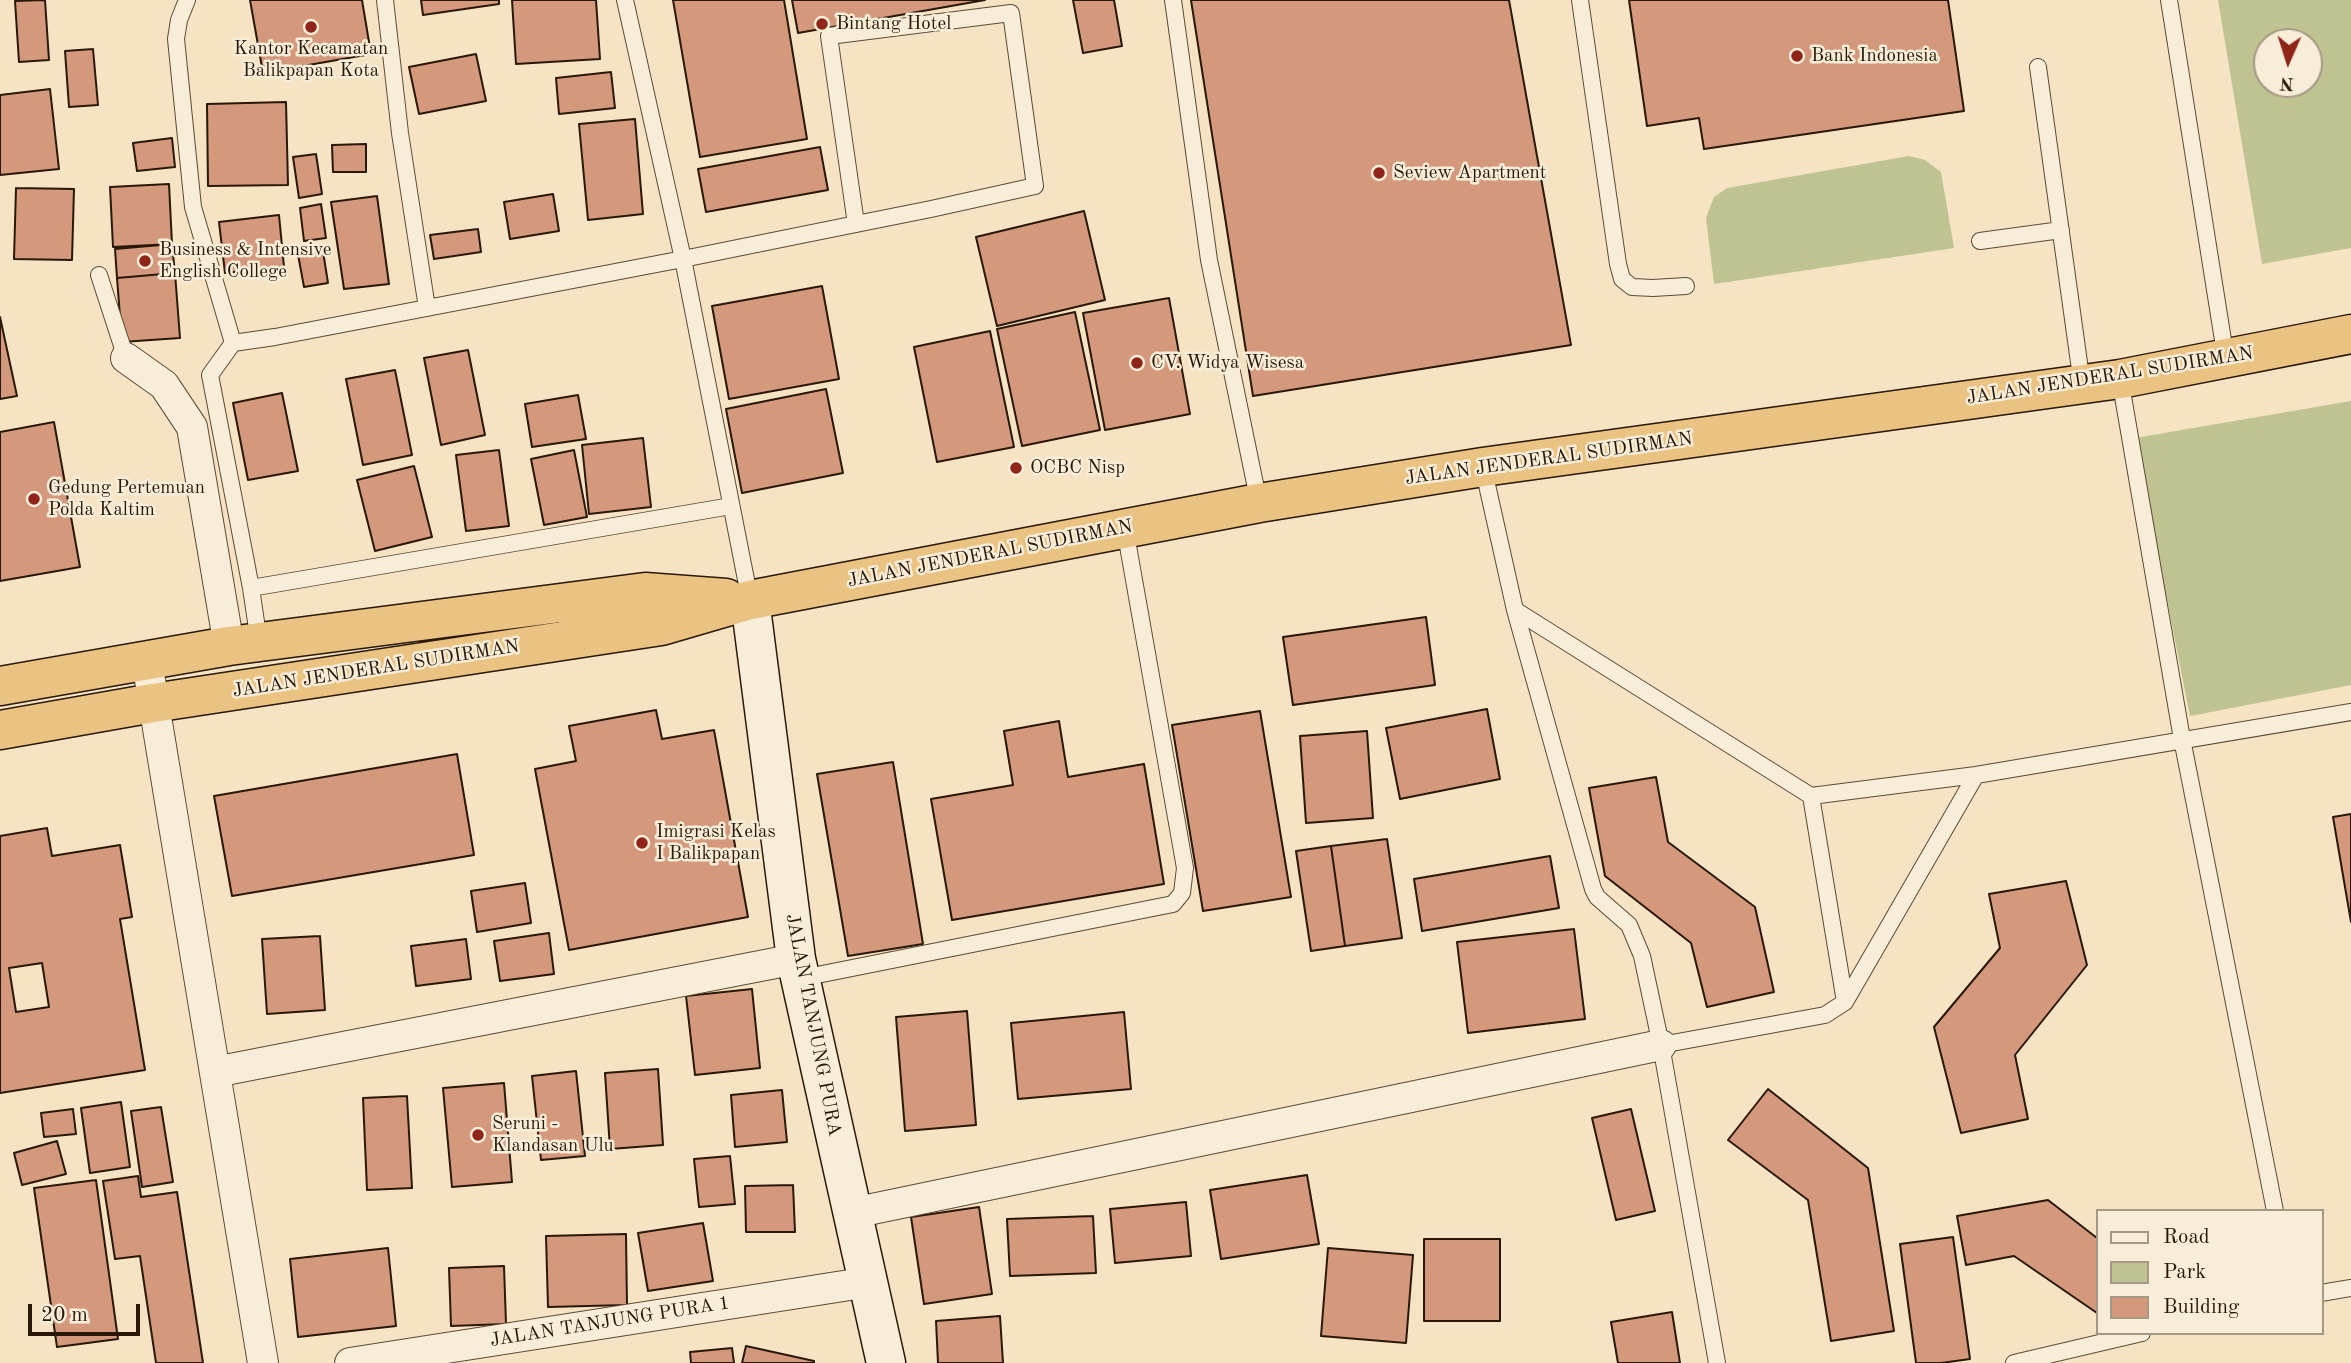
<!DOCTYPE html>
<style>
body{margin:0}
#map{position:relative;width:2351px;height:1363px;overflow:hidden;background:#f5e3c3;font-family:"Old Standard TT",serif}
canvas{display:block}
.legend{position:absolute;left:2096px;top:1209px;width:228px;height:126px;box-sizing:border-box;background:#f8edd8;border:2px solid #a59884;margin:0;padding:9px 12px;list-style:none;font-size:21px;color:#291807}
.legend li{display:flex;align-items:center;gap:14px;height:35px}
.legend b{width:35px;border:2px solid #a59884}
.north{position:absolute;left:2253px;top:28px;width:70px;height:70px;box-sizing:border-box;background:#f8edd8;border:2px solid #a59884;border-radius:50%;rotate:183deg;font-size:19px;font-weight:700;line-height:28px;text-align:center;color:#291807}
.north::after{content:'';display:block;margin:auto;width:24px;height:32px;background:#8f2418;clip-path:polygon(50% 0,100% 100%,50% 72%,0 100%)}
.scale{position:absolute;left:28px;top:1304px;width:112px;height:32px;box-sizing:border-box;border:4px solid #291807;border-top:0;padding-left:9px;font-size:21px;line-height:24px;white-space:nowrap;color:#291807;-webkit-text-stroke:5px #f8edd8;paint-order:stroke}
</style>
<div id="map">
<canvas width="2351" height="1363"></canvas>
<ul class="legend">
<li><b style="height:9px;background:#f8edd8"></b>Road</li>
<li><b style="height:19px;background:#bfc392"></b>Park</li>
<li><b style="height:19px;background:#d4987d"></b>Building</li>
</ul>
<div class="north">N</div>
<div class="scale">20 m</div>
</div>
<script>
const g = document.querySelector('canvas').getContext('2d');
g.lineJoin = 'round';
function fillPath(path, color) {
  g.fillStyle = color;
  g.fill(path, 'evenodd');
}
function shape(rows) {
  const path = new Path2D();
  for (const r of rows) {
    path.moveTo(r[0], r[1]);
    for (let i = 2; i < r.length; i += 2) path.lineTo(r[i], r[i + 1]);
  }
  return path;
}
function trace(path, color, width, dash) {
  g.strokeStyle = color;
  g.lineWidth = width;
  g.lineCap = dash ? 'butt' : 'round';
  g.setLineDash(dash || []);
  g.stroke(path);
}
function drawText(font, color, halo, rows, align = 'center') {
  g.font = font + ' "Old Standard TT",serif';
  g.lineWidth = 5;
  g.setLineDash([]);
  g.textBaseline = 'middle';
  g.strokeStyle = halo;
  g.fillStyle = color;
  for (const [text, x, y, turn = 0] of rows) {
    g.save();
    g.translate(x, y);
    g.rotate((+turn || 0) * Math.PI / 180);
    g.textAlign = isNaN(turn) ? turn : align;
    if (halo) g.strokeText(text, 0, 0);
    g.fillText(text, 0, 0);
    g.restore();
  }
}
fillPath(shape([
 [2218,0,2351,0,2351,248,2262,264],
 [2267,42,2309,42,2309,84,2267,84],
 [1909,156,1925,160,1941,172,1954,248,1714,284,1706,218,1714,197,1727,188],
 [2351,401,2351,685,2190,716,2135,438]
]), '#bfc392');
const building = shape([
 [45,0,49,60,19,62,15,1,45,0],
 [250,0,362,0,371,54,263,73,250,0],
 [421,0,499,0,499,4,423,15,421,0],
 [512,0,596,0,600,59,516,64,512,0],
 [673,0,784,0,807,139,700,157,673,0],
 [792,0,985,0,798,33,792,0],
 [1073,0,1114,0,1122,46,1083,53,1073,0],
 [1191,0,1509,0,1571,345,1253,396,1191,0],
 [1629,0,1948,0,1964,111,1704,149,1699,118,1647,126,1629,0],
 [93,49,98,105,69,107,65,51,93,49],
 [476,54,486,101,419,114,409,67,476,54],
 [611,72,615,108,559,114,556,78,611,72],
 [50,89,59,169,0,175,0,95,50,89],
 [286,102,288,185,208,186,207,104,286,102],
 [635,119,643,214,588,220,579,124,635,119],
 [172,138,175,167,137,171,133,143,172,138],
 [366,144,366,172,333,172,332,145,366,144],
 [820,147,828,190,706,212,698,169,820,147],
 [316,154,322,194,299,198,293,157,316,154],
 [169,184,172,244,113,247,110,187,169,184],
 [16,188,74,189,72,260,14,259,16,188],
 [553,194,559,231,510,239,504,202,553,194],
 [377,196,389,284,344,289,331,202,377,196],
 [321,204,326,238,304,241,300,208,321,204],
 [1084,211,1105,300,997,326,976,237,1084,211],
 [279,215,284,267,225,273,219,222,279,215],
 [478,229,481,252,434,259,430,235,478,229],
 [172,244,175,273,117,278,115,249,172,244],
 [322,245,328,283,304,287,297,249,322,245],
 [175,273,180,338,122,342,117,278,175,273],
 [822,286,839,379,729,399,712,306,822,286],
 [1169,298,1190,414,1105,430,1083,313,1169,298],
 [1075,312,1100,430,1022,446,997,329,1075,312],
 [0,317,17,396,0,399,0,317],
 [990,331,1014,447,937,462,914,347,990,331],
 [468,350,485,435,441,445,424,358,468,350],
 [395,370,412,455,363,465,346,379,395,370],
 [826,389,843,473,742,493,726,409,826,389],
 [282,393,298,471,248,480,233,403,282,393],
 [578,395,586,439,532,447,525,404,578,395],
 [54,422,80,567,0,581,0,432,54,422],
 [643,438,651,507,589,514,582,445,643,438],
 [499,450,509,526,466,531,456,455,499,450],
 [574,450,587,517,544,525,531,459,574,450],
 [414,466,432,537,375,551,357,480,414,466],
 [1426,617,1435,685,1293,705,1283,637,1426,617],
 [1487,709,1500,779,1400,799,1386,728,1487,709],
 [656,710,662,739,714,730,748,917,569,950,535,769,576,761,569,726,656,710],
 [1260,711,1291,897,1203,911,1172,725,1260,711],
 [1059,721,1068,777,1144,764,1164,884,952,920,931,799,1013,785,1004,731,1059,721],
 [1367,731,1373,818,1306,823,1300,736,1367,731],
 [457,754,474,855,232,896,214,796,457,754],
 [893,762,923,944,848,956,817,774,893,762],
 [1656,777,1668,842,1755,907,1774,992,1707,1007,1691,943,1605,876,1589,788,1656,777],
 [2351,814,2351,922,2333,817,2351,814],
 [47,828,52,856,120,845,132,917,120,919,145,1070,0,1093,0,836,47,828],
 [42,963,49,1007,16,1012,9,968,42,963],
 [1387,839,1402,938,1345,946,1331,846,1387,839],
 [1331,846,1345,946,1311,951,1296,851,1331,846],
 [1550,856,1559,908,1422,931,1414,879,1550,856],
 [2066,881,2087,965,2015,1055,2028,1119,1961,1133,1934,1027,2000,948,1989,894,2066,881],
 [525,883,531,923,477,932,471,891,525,883],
 [1574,929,1585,1019,1468,1033,1457,942,1574,929],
 [549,933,554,974,500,981,494,941,549,933],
 [320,936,325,1010,267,1014,262,939,320,936],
 [466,939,471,979,416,986,411,946,466,939],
 [752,989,760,1068,695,1075,686,996,752,989],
 [967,1011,976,1125,905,1131,896,1017,967,1011],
 [1124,1012,1131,1089,1018,1099,1011,1023,1124,1012],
 [658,1069,663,1145,610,1149,605,1073,658,1069],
 [576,1071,585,1156,541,1160,532,1076,576,1071],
 [504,1083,512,1182,452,1187,443,1088,504,1083],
 [1768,1089,1868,1168,1894,1331,1831,1341,1808,1200,1728,1140,1768,1089],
 [782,1090,787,1142,735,1147,731,1095,782,1090],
 [407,1096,412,1188,367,1190,363,1098,407,1096],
 [121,1102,130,1167,90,1173,81,1108,121,1102],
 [161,1107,173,1182,142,1187,131,1111,161,1107],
 [73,1109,76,1134,44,1137,41,1113,73,1109],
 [1631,1109,1655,1211,1616,1220,1592,1118,1631,1109],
 [57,1141,66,1174,22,1185,14,1153,57,1141],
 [730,1156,735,1204,699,1207,694,1159,730,1156],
 [1307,1175,1319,1244,1221,1259,1210,1190,1307,1175],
 [138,1176,141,1197,177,1192,203,1363,156,1363,140,1256,115,1259,103,1181,138,1176],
 [96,1180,118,1339,57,1347,34,1188,96,1180],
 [793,1185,795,1232,746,1232,745,1186,793,1185],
 [2048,1200,2097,1238,2097,1313,2014,1256,1966,1265,1957,1216,2048,1200],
 [1186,1202,1191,1256,1115,1263,1110,1209,1186,1202],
 [979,1207,992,1294,924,1304,911,1217,979,1207],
 [1093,1216,1096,1273,1010,1276,1007,1219,1093,1216],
 [703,1223,713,1281,648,1291,638,1233,703,1223],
 [626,1234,627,1305,548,1307,546,1236,626,1234],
 [1953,1237,1970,1359,1941,1363,1916,1363,1900,1244,1953,1237],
 [1424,1239,1500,1239,1500,1321,1424,1321,1424,1239],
 [388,1248,396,1326,298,1337,290,1259,388,1248],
 [1328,1248,1413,1255,1406,1343,1321,1336,1328,1248],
 [504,1266,506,1324,451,1326,449,1268,504,1266],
 [1672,1312,1680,1363,1618,1363,1611,1322,1672,1312],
 [1000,1316,1003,1363,938,1363,936,1321,1000,1316],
 [746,1346,814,1361,814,1363,742,1363,746,1346],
 [732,1348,734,1363,691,1363,690,1352,732,1348]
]);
fillPath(building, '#d4987d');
trace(building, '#291807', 2);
const lane = shape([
 [187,0,179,20,176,39,193,207,233,343],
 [385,0,400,133,427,308],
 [625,0,683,259,750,600],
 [1173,0,1209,260,1259,503],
 [1580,0,1618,264,1622,279,1632,287,1653,288,1686,286],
 [2169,0,2226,359],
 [2038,67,2082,384],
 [1980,241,2061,230],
 [99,275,126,358],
 [2120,379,2182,739,2275,1211],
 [1483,467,1515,610,1811,796,1976,775,2351,712],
 [251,588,731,506],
 [1515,610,1593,889,1597,897,1629,925,1642,956,1661,1045,1717,1363],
 [259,642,251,588,210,375,233,343,275,337,683,259,856,224,931,209,1035,186,1011,13,829,36,856,224],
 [1811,796,1845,1002,1976,775],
 [802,978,1173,904,1182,893,1185,868,1125,529],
 [1661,1045,1825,1015,1845,1002],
 [2321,1293,2351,1288],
 [2014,1363,2142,1333]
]);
const street = shape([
 [126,358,164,385,192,427,229,646],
 [147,662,263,1363],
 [215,1072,796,959],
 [853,1213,1661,1045],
 [350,1363,869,1282]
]);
const secondary = shape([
 [750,600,796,959,886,1363]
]);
const highway = shape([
 [0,686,229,646,645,592,726,598],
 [0,730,153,703,661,626,750,600,1259,503,1483,467,2120,379,2351,334]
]);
trace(lane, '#5c4b36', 18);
trace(street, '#5c4b36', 32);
trace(secondary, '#291807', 41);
trace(highway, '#291807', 41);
trace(lane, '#f8edd8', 16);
trace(street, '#f8edd8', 30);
trace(secondary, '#f8edd8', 38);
trace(highway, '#eac282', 38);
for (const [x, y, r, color] of [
 [822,24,7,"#8f2418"],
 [311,27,7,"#8f2418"],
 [1797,56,7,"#8f2418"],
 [1379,173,7,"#8f2418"],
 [145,261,7,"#8f2418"],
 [1137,363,7,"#8f2418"],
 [1016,468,7,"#8f2418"],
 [34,499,7,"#8f2418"],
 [642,843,7,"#8f2418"],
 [478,1135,7,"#8f2418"]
]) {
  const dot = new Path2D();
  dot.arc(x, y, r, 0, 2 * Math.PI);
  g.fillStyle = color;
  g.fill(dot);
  trace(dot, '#f8edd8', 2.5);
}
drawText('19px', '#291807', '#f8edd8', [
 ["Bintang Hotel",836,24],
 ["Kantor Kecamatan",311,49,"center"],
 ["Balikpapan Kota",311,71,"center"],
 ["Bank Indonesia",1811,56],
 ["Seview Apartment",1393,173],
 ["Business & Intensive",159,250],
 ["English College",159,272],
 ["CV. Widya Wisesa",1151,363],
 ["OCBC Nisp",1030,468],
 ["Gedung Pertemuan",48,488],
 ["Polda Kaltim",48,510],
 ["Imigrasi Kelas",656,832],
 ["I Balikpapan",656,854],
 ["Seruni -",492,1124],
 ["Klandasan Ulu",492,1146]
], 'left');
drawText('19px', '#291807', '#f8edd8', [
 ["JALAN JENDERAL SUDIRMAN",2110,376,-9],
 ["JALAN JENDERAL SUDIRMAN",1549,459,-8],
 ["JALAN JENDERAL SUDIRMAN",990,554,-11],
 ["JALAN JENDERAL SUDIRMAN",376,669,-9],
 ["JALAN TANJUNG PURA",813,1025,79],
 ["JALAN TANJUNG PURA 1",610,1322,-9]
]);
</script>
